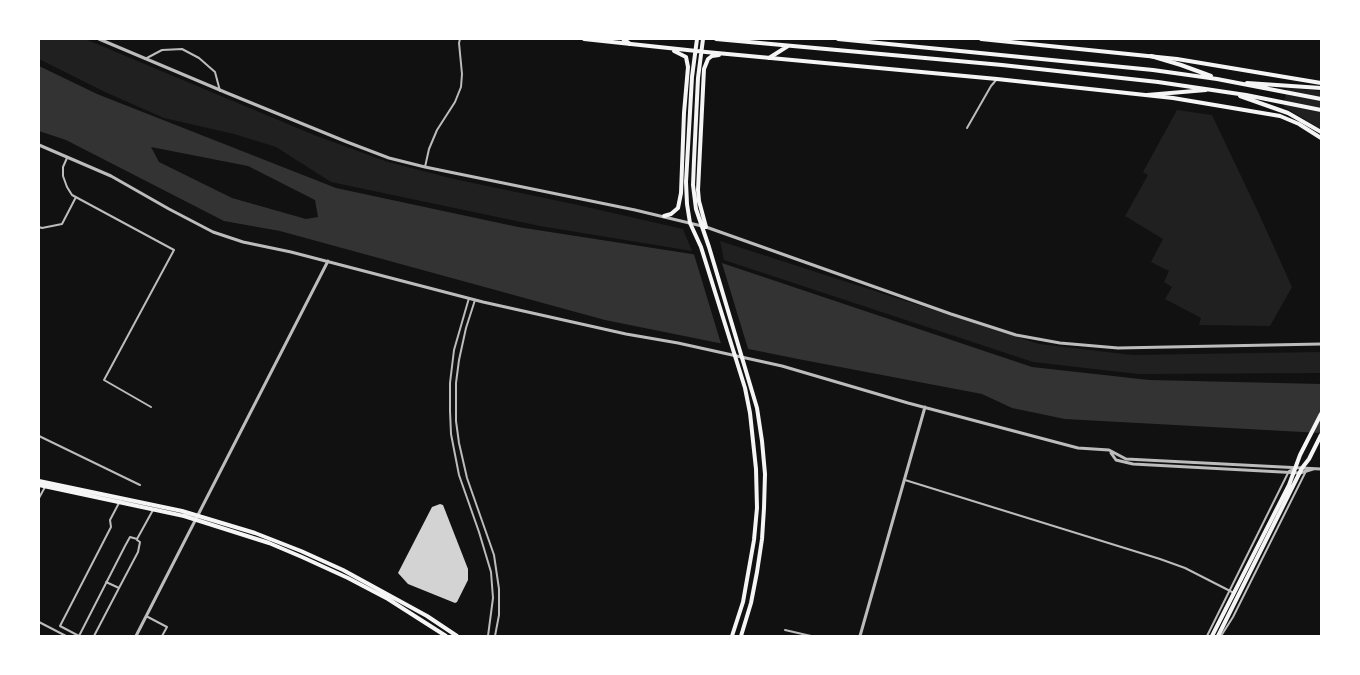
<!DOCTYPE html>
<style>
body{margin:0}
#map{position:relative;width:1360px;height:675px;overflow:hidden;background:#111;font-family:"Source Serif 4",serif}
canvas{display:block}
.frame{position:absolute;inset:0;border:40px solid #fff;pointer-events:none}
</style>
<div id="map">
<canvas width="1360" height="675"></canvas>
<div class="frame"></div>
</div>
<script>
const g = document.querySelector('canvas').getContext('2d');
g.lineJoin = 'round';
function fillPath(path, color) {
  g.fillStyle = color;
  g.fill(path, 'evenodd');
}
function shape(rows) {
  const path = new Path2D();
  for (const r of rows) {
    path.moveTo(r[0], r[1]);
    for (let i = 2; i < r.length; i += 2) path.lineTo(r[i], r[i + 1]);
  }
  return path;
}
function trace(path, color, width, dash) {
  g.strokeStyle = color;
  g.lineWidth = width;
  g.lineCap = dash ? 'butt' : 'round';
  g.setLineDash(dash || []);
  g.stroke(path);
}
fillPath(shape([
 [39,39,85,39,314,135,388,162,454,179,578,205,683,229,692,251,540,226,331,182,276,147,234,134,164,118,105,92,39,59],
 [1287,88,1321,91,1321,129,1284,107],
 [1177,110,1212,115,1259,214,1292,287,1270,326,1199,325,1201,318,1165,299,1172,287,1164,282,1169,271,1151,262,1163,239,1125,216,1148,175,1143,172],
 [720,241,1039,344,1132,355,1321,352,1321,373,1138,374,1033,362,724,260]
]), '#202020');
fillPath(shape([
 [39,66,97,94,336,188,518,227,698,255,1032,367,1149,380,1321,384,1321,433,1065,419,1012,408,982,394,798,359,605,320,280,231,224,221,66,140,39,131],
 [151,147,248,166,315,200,318,217,306,219,232,198,159,162]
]), '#333');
fillPath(shape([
 [693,251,721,260,749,352,722,347]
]), '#111');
fillPath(shape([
 [440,504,443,505,468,569,468,580,457,602,455,603,408,584,398,573,432,507]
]), '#d3d3d3');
trace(shape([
 [145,59,162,50,182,49,199,58,215,72,220,91],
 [967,128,991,86,997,79],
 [67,158,63,167,63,176,67,187,72,195,174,250,104,380,151,407],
 [425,167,429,149,437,130,455,102,461,87,462,74,459,43,460,39],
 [39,227,42,228,62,224,76,197],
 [469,298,454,350,450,383,450,411,451,434,459,475,479,532,491,572,493,598,488,636],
 [475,300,466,328,459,360,456,383,456,421,459,443,467,478,494,555,499,589,499,615,495,636],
 [39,436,140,485],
 [905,480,1160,559,1185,568,1234,593],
 [39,498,45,487],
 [120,501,110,520,111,527,60,626,79,636,125,546,130,537,137,539,153,510],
 [106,582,119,588,138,552,140,542,137,540],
 [146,616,167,627,162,636],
 [39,622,66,636],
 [785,630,811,636],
 [94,636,119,588],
 [1207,636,1289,471,1294,469],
 [1221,636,1233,617,1306,471]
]), '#bcbcbc', 2);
trace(shape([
 [99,39,227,93,347,142,389,158,425,167,635,210,706,227,951,314,1016,335,1060,343,1118,348,1321,344],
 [39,145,111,176,169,209,213,232,243,242,291,252,483,302,626,334,678,343,782,366,908,403,1078,448,1109,450,1126,459,1321,469],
 [1111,453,1116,460,1133,464,1300,473,1313,469],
 [136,636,328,261],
 [860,636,925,407]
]), '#bcbcbc', 3);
trace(shape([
 [584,39,706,52,997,79,1173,98,1280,116,1299,124,1321,138],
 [697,39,692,77,686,182,687,204,690,223,701,247,745,388,750,413,756,469,757,508,754,540,743,602,732,636],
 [703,39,698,78,694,160,693,185,696,209,709,247,757,408,762,441,765,474,764,508,762,539,757,572,751,603,741,636],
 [981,39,1177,59,1321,83],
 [664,216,671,214,678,208,681,193,684,113,688,67,686,57,674,51],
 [706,227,699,201,698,190,704,69,708,59,712,56,719,55],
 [39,481,182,511,255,533,301,551,343,570,427,616,457,636],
 [39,485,184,516,269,543,302,557,348,578,388,599,446,636]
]), '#f5f5f5', 4);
trace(shape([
 [1212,636,1289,485,1300,455,1321,414],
 [1218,636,1302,468,1309,459,1321,435]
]), '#f5f5f5', 4);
trace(shape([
 [623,39,630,44],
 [716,39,1002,65,1158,82,1246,95,1321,110],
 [838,39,1153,70,1217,79,1321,99],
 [1151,56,1181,65,1211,76],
 [769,58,788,46],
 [1247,83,1321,88],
 [1147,95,1206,90],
 [1240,96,1288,113,1321,132]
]), '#f5f5f5', 4);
</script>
